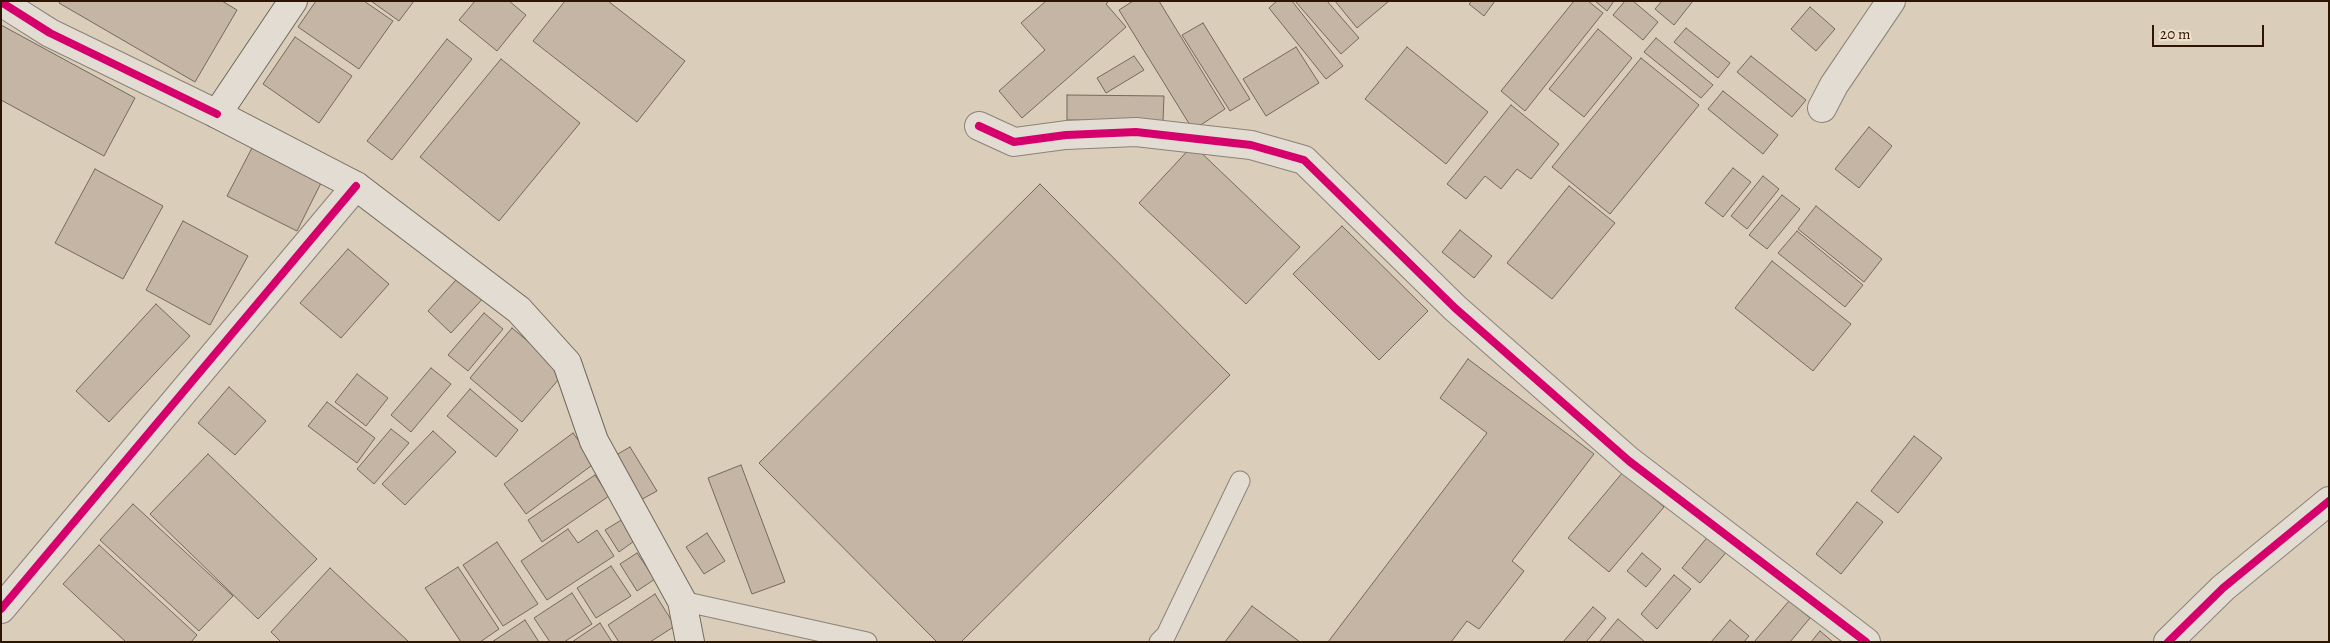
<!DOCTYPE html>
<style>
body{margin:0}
#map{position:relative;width:2330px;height:643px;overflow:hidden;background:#daceba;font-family:Alegreya,serif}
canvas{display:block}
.frame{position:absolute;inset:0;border:2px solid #2e1401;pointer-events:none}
.scale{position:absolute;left:2152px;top:25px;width:112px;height:22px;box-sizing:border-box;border:2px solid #2e1401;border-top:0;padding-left:6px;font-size:15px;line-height:18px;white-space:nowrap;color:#2e1401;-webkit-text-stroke:4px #efe1ca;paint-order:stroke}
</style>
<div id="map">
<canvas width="2330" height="643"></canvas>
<div class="frame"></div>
<div class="scale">20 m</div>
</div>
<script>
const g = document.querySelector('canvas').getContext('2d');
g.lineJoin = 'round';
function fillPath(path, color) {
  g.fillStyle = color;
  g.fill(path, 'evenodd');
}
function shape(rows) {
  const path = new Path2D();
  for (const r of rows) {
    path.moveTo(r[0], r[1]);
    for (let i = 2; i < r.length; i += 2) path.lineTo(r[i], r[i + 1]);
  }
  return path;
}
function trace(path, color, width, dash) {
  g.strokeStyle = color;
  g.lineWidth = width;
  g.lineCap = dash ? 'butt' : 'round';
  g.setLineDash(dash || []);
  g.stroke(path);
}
const building = shape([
 [60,1,222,1,237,10,195,82,59,3,60,1],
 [316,1,364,1,393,21,359,69,298,27,316,1],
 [371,1,414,1,399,21,371,1],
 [475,1,509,1,526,15,497,51,459,20,475,1],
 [565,1,608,1,685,61,637,122,533,41,565,1],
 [1046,1,1109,1,1106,4,1126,27,1022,118,999,91,1045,50,1021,23,1046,1],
 [1133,1,1159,1,1225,109,1193,130,1119,10,1133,1],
 [1277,1,1292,1,1343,66,1326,79,1269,8,1277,1],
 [1295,1,1327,1,1359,38,1341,54,1295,1],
 [1335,1,1389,1,1357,28,1335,1],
 [1472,1,1495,1,1484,16,1469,4,1472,1],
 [1574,1,1588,1,1603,13,1525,111,1501,91,1574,1],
 [1595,1,1614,1,1607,11,1595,1],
 [1625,1,1633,1,1658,22,1643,40,1613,15,1625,1],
 [1662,1,1693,1,1674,25,1655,9,1662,1],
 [1810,7,1835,29,1816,51,1791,29,1810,7],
 [1203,23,1250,99,1230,111,1182,35,1203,23],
 [1,25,135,98,104,156,1,100,1,25],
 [1686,28,1730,63,1718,78,1674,42,1686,28],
 [1598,29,1632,58,1584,117,1549,89,1598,29],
 [295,37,352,76,319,123,263,84,295,37],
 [1656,38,1713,85,1701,98,1644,52,1656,38],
 [447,39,472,59,392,160,367,141,447,39],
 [1296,47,1319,83,1266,116,1243,79,1296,47],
 [1407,47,1488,112,1446,164,1365,99,1407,47],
 [1134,56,1144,70,1106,93,1097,78,1134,56],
 [1751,56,1806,100,1792,117,1737,72,1751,56],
 [1641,58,1699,105,1610,214,1552,167,1641,58],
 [501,59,580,123,499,221,420,157,501,59],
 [1723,91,1778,135,1763,154,1708,109,1723,91],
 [1067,95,1164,96,1163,121,1067,120,1067,95],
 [1511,105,1559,144,1531,179,1517,169,1501,189,1485,176,1466,199,1447,184,1511,105],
 [1869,127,1892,146,1859,188,1835,169,1869,127],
 [1193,145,1300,247,1246,304,1139,203,1193,145],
 [252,148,321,183,297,231,227,196,252,148],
 [1733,168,1751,182,1723,217,1705,203,1733,168],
 [95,169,163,206,123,279,55,243,95,169],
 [1763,176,1779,189,1747,229,1731,216,1763,176],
 [1040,184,1230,375,961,642,937,642,759,463,1040,184],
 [1569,186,1615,223,1552,299,1507,263,1569,186],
 [1782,195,1800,209,1767,249,1749,235,1782,195],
 [1816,206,1882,259,1864,282,1798,229,1816,206],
 [183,221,248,256,210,325,146,290,183,221],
 [1342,226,1428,311,1379,360,1293,274,1342,226],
 [1460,230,1492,256,1474,278,1442,252,1460,230],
 [1797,231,1863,285,1845,307,1778,253,1797,231],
 [348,249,389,284,341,338,300,303,348,249],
 [1772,261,1851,324,1813,371,1735,308,1772,261],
 [464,271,488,293,451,333,428,311,464,271],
 [156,304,190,336,109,422,76,391,156,304],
 [484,313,503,329,468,371,448,355,484,313],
 [512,328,565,372,522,422,470,378,512,328],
 [1468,359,1594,454,1512,561,1524,571,1479,629,1467,621,1451,642,1328,642,1487,433,1440,398,1468,359],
 [431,368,451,384,411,432,391,415,431,368],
 [357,374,388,398,366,426,335,402,357,374],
 [229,387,266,421,235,455,198,423,229,387],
 [470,389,518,430,496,457,447,416,470,389],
 [327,402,375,438,357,463,308,426,327,402],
 [391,429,409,443,374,484,357,469,391,429],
 [433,431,456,452,405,505,382,484,433,431],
 [573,433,595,463,526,514,504,484,573,433],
 [1914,436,1942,458,1898,513,1871,491,1914,436],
 [630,447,657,491,635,503,609,459,630,447],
 [208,454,317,559,258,619,150,514,208,454],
 [741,465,785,582,752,594,708,478,741,465],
 [1623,472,1664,507,1609,572,1568,538,1623,472],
 [595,475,609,496,542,542,528,520,595,475],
 [1857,502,1883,522,1841,574,1816,554,1857,502],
 [133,504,233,596,199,631,100,540,133,504],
 [628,516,641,536,619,552,605,530,628,516],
 [568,529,578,543,597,530,614,556,547,600,521,561,568,529],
 [707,533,725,561,704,574,686,547,707,533],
 [1710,534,1729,549,1700,583,1682,568,1710,534],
 [497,542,538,604,503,626,463,565,497,542],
 [99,545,197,635,191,642,126,642,63,584,99,545],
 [637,553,655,579,637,591,620,564,637,553],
 [1642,553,1661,569,1646,587,1627,571,1642,553],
 [611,566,631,596,596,618,577,588,611,566],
 [458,567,499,629,480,642,461,642,425,588,458,567],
 [330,568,409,642,281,642,271,632,330,568],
 [1674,575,1691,589,1657,629,1641,614,1674,575],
 [572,593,592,624,564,642,550,642,534,618,572,593],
 [655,594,675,626,650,642,619,642,608,625,655,594],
 [1789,601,1810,618,1790,642,1754,642,1789,601],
 [1252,606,1300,642,1225,642,1252,606],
 [1593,607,1606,618,1586,642,1563,642,1593,607],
 [1618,619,1645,642,1599,642,1618,619],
 [525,620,539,642,492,642,525,620],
 [1730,620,1749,636,1744,642,1711,642,1730,620],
 [600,623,612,642,572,642,600,623],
 [1820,631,1833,642,1811,642,1820,631]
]);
fillPath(building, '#c5b5a5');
trace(building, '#73695c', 1);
const service = shape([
 [682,601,867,642],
 [1159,642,1166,635,1240,481]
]);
const minor = shape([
 [1822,108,1834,85,1891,1],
 [979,126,1014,142,1066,135,1136,132,1251,145,1304,160,1455,308,1629,461,1866,642],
 [1,609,356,186],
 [2168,642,2223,588,2329,501]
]);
const tertiary = shape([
 [1,2,50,33,217,114]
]);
const secondary = shape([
 [293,1,217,114,356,186,519,310,567,363,594,441,682,601,690,642]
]);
trace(service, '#8c8275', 21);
trace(minor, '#8c8275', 30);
trace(tertiary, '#8c8275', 30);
trace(secondary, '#73695c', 30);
trace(service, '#e2dcd2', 19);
trace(minor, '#e2dcd2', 28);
trace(tertiary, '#e2dcd2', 28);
trace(secondary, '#e2dcd2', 28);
trace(shape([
 [1,2,50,33,217,114],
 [979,126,1014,142,1066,135,1136,132,1251,145,1304,160,1455,308,1629,461,1866,642],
 [1,609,356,186],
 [2168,642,2223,588,2329,501]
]), '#d6006c', 8);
</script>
